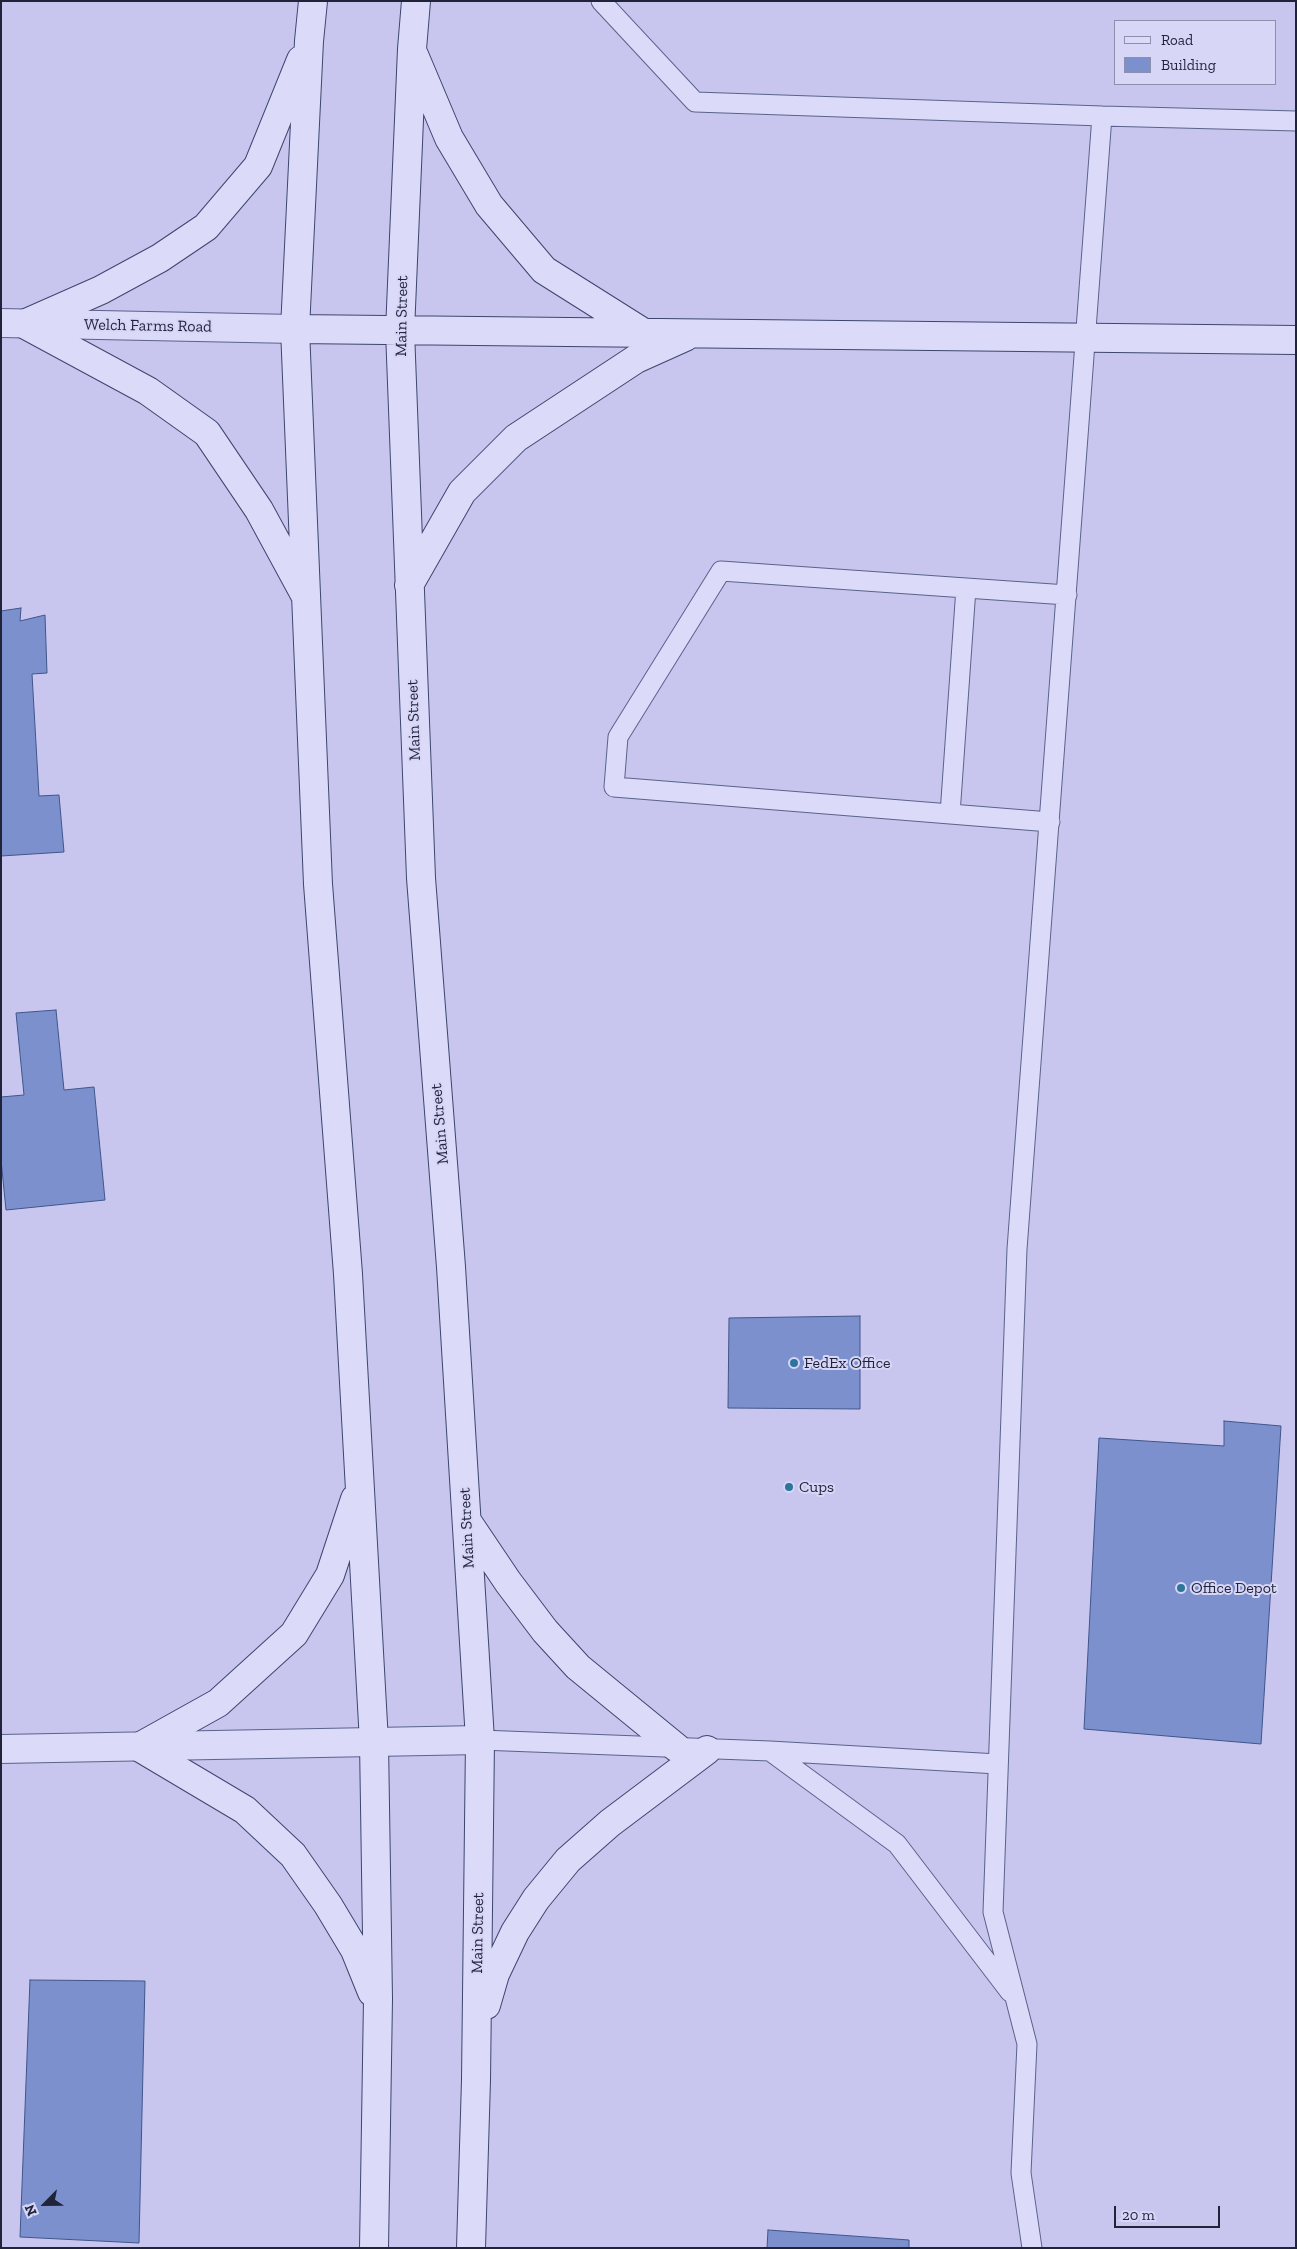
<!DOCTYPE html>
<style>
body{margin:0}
#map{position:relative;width:1297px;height:2249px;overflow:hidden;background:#c8c6ef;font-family:"Zilla Slab",serif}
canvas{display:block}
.frame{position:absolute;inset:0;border:2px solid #1f243b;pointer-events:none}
.legend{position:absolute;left:1114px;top:20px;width:162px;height:65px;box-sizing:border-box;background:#d7d6f6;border:1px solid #8d8fab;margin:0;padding:6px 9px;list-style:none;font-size:15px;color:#1f243b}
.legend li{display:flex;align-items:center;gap:10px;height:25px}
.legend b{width:25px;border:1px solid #8d8fab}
.north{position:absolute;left:20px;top:2179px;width:50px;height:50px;-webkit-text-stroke:4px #d7d6f6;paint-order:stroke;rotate:247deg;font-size:14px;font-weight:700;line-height:20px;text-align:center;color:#1f243b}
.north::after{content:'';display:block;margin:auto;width:18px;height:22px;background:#1f243b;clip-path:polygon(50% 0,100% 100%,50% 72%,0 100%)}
.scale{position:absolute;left:1114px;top:2206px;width:106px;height:22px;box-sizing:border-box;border:2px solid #1f243b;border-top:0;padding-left:6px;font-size:15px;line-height:18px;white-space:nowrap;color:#1f243b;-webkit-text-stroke:4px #d7d6f6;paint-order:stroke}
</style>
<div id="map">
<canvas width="1297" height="2249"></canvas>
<div class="frame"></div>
<ul class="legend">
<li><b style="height:6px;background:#dbdaf9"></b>Road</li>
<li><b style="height:14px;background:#7c90cd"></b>Building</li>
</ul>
<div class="north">N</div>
<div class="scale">20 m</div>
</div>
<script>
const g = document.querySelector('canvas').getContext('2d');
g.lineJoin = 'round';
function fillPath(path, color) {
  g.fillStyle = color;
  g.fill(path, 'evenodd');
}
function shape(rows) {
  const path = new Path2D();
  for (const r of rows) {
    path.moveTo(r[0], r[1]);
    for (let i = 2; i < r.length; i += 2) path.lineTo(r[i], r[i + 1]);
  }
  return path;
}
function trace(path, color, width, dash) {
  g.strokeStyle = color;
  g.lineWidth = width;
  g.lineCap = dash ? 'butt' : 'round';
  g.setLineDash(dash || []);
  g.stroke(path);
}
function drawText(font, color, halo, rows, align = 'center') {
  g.font = font + ' "Zilla Slab",serif';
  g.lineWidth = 4;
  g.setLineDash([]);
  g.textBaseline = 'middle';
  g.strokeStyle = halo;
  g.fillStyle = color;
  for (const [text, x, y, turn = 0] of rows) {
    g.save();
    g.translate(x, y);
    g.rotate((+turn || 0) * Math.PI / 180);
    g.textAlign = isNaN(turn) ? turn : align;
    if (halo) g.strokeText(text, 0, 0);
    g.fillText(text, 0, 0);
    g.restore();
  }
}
const building = shape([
 [21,608,20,621,45,615,47,673,32,674,39,796,59,795,64,852,1,856,1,611,21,608],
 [56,1010,64,1090,94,1087,105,1200,6,1210,1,1160,1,1097,24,1095,16,1013,56,1010],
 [860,1316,860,1409,728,1408,729,1318,860,1316],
 [1224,1421,1281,1426,1261,1744,1084,1729,1099,1438,1224,1446,1224,1421],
 [30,1980,145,1981,139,2243,20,2237,30,1980],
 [768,2230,909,2240,909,2248,767,2248,768,2230]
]);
fillPath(building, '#7c90cd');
trace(building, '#41558a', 1);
const lane = shape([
 [601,1,695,102,1102,116,1017,1249,993,1912,1027,2044,1021,2173,1032,2248],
 [1102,116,1296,121],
 [950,814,966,588],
 [1050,822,614,787,618,737,721,571,1067,595],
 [480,1740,770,1751,998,1764],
 [770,1751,897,1844,1010,1992]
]);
const street = shape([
 [1,323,295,329],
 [1,1749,480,1740]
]);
const secondary = shape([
 [313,1,309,41,295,329,318,884,348,1274,374,1742,378,1999,374,2248],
 [416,1,412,49,400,331,421,878,451,1267,480,1740,476,2080,471,2248],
 [414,55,449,138,489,205,544,270,644,333],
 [24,324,101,290,160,258,206,227,258,166,301,60],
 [24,324,148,391,207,433,259,510,304,593],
 [295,329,1296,340],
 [409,585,462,492,516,438,636,359,685,337],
 [467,1521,508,1582,545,1631,578,1667,677,1748],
 [139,1747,245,1810,293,1855,328,1905,355,1950,372,1992],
 [139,1747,218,1703,294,1634,330,1575,355,1499],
 [486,2005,495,1974,515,1932,536,1899,568,1860,610,1823,707,1750]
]);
trace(lane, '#5b628b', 21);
trace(street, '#5b628b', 30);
trace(secondary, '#3e466d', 30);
trace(lane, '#dbdaf9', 19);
trace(street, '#dbdaf9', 28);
trace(secondary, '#dbdaf9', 28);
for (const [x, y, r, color] of [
 [794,1363,5,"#2b769a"],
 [789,1487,5,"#2b769a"],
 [1181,1588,5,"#2b769a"]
]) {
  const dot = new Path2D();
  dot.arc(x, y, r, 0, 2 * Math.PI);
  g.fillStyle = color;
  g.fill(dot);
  trace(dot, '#d7d6f6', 2);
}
drawText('16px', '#1f243b', '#d7d6f6', [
 ["Main Street",402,316,-89],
 ["Welch Farms Road",148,326,1],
 ["Main Street",414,720,-92],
 ["Main Street",440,1124,-95],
 ["Main Street",467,1528,-93],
 ["Main Street",478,1933,-89]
]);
drawText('16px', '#1f243b', '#d7d6f6', [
 ["FedEx Office",804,1363],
 ["Cups",799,1487],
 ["Office Depot",1191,1588]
], 'left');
</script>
